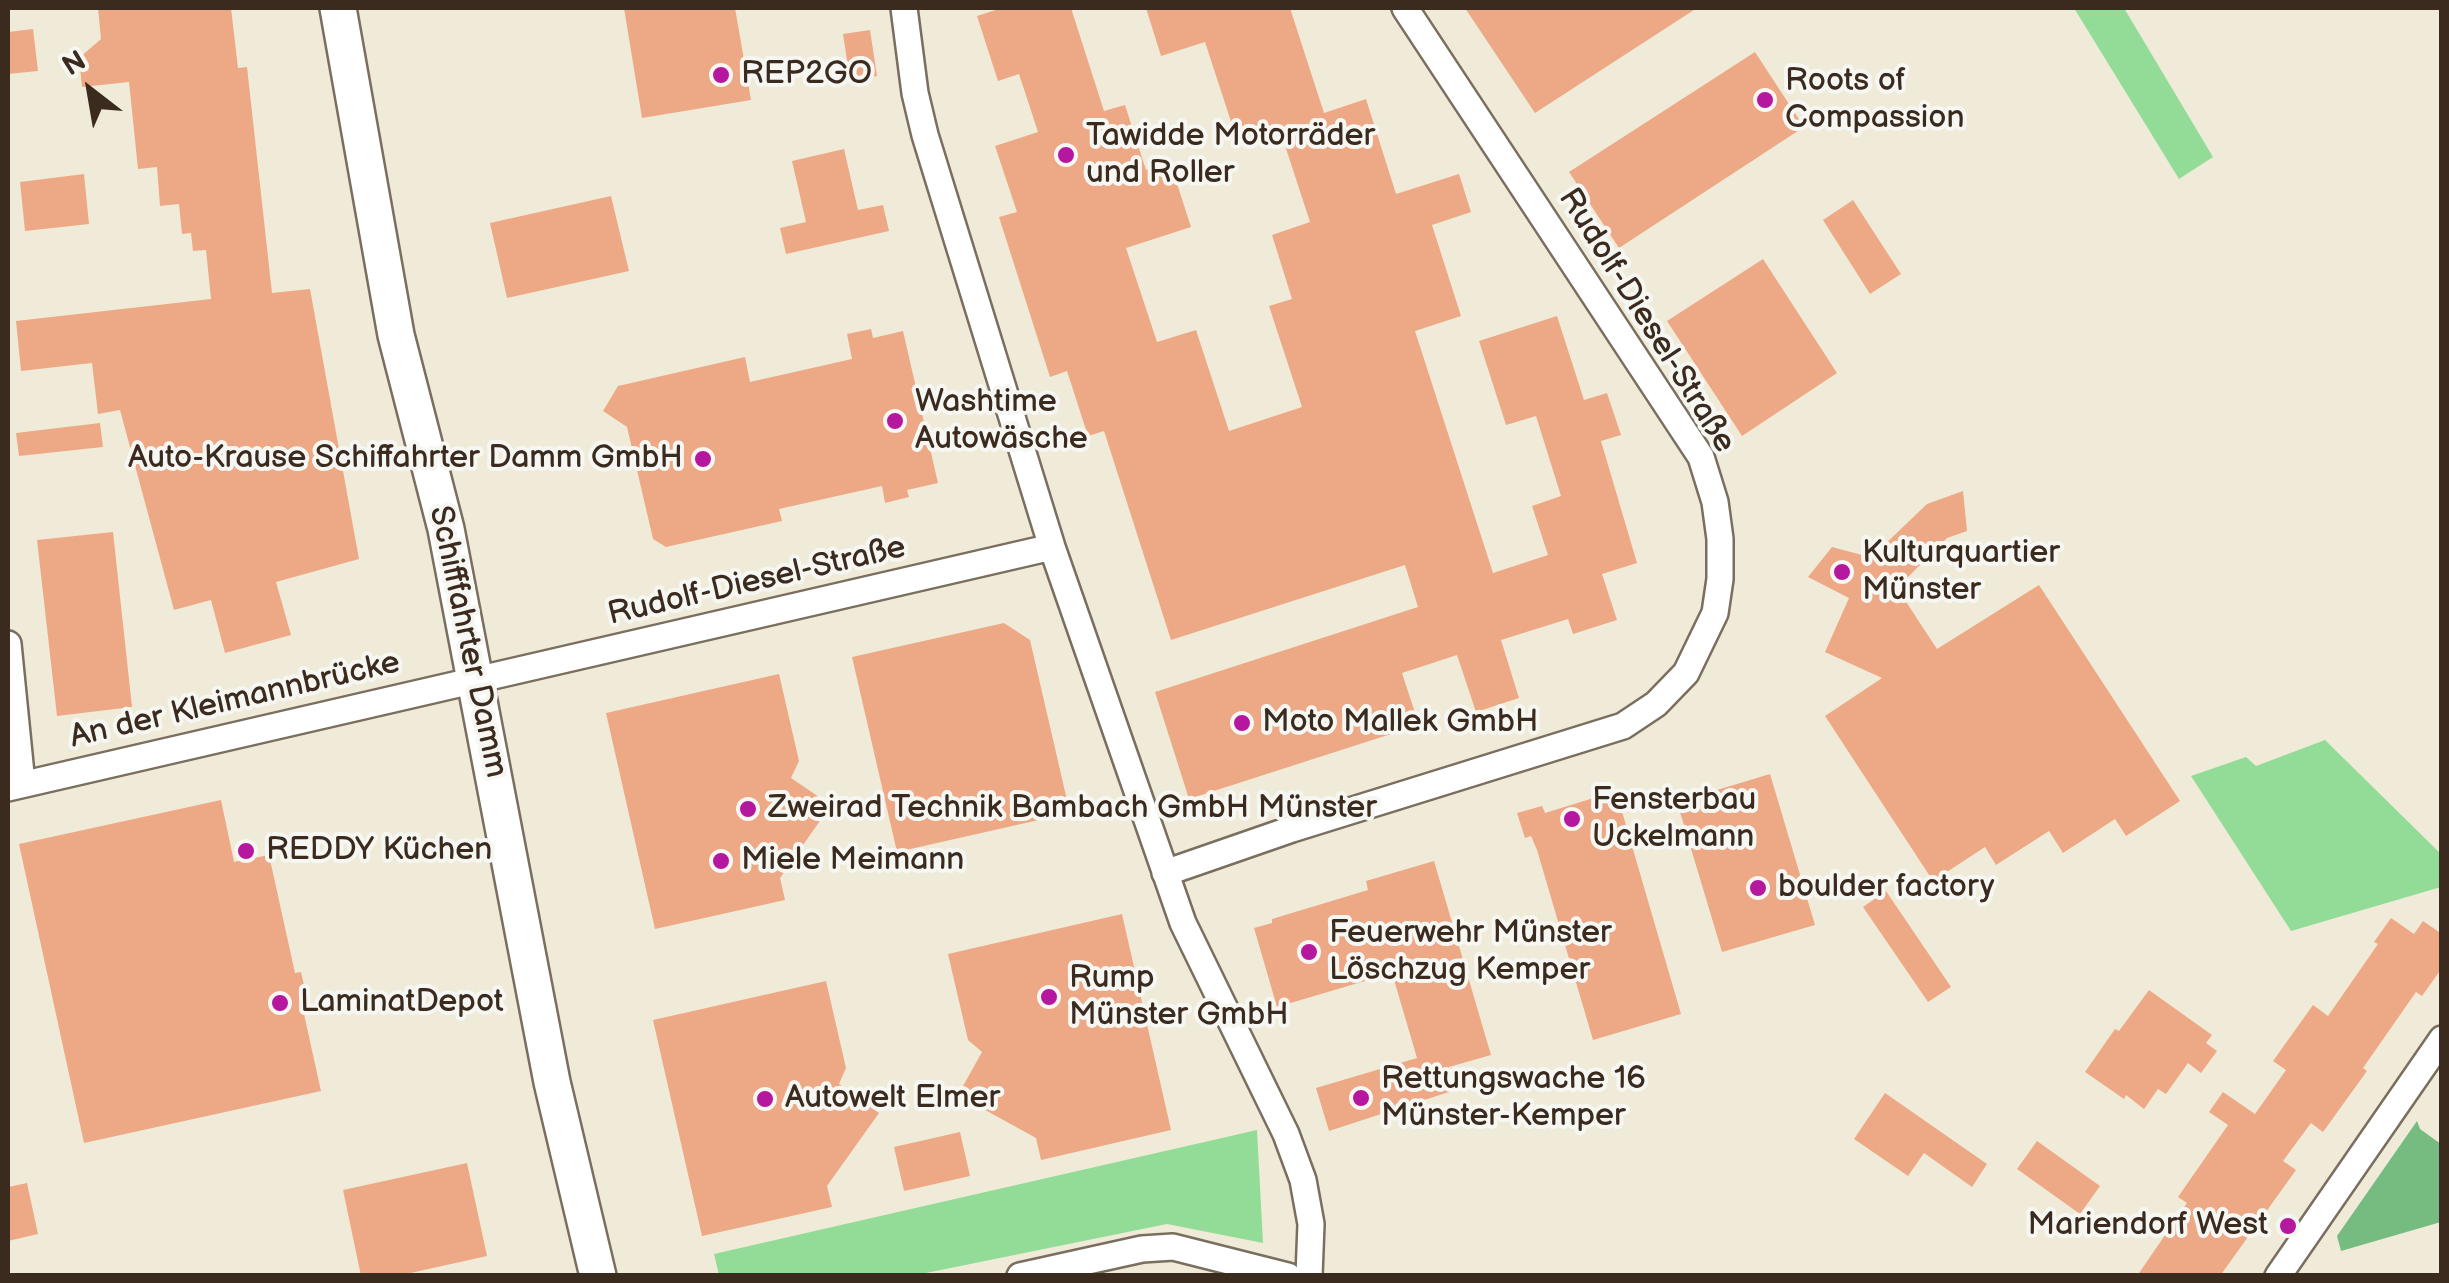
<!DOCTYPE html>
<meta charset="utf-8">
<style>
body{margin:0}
#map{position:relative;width:2449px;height:1283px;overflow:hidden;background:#f0ebd8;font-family:"Balsamiq Sans",sans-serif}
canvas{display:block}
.frame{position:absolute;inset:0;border:10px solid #3b2a1e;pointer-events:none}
.north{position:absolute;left:40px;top:40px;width:100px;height:100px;-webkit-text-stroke:8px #f6f6f2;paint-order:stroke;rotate:329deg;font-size:28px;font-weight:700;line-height:40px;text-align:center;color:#3b2a1e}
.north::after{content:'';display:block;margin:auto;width:35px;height:45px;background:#3b2a1e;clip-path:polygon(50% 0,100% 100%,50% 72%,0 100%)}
</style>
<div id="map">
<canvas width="2449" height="1283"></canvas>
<div class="frame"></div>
<div class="north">N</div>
</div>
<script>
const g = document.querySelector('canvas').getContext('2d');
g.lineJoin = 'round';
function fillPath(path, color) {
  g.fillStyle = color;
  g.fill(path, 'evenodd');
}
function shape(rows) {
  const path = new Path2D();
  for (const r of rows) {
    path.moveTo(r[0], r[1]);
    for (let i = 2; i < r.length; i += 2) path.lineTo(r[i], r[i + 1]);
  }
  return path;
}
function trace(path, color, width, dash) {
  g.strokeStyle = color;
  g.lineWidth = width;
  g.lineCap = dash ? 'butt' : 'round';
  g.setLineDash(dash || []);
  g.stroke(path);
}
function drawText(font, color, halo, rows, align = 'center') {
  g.font = font + ' "Balsamiq Sans",sans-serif';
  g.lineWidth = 8;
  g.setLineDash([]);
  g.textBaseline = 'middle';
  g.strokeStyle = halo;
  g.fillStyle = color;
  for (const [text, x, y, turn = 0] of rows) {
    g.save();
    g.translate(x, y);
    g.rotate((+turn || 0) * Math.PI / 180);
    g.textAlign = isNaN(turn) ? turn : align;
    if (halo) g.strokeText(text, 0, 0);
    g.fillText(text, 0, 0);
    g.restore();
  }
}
fillPath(shape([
 [2074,8,2124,8,2213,157,2179,179],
 [2325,740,2441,854,2441,887,2291,931,2191,776,2246,757,2256,766],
 [1257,1130,1263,1243,1167,1224,916,1275,719,1275,714,1254]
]), '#93dc97');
fillPath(shape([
 [2417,1121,2420,1129,2441,1144,2441,1222,2341,1251,2337,1236]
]), '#76bc80');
fillPath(shape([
 [98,8,231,8,238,68,247,67,272,293,310,289,359,559,276,582,291,635,225,653,211,600,174,610,120,410,98,414,92,363,21,371,16,321,211,299,206,250,193,251,191,233,182,234,179,204,160,206,157,167,138,169,129,82,82,87,79,58,101,39],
 [624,8,735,8,751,100,642,118],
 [1002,8,1071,8,1104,111,1125,105,1146,170,1170,162,1191,227,1126,248,1157,342,1196,330,1229,431,1302,407,1269,306,1292,299,1272,235,1310,222,1279,127,1237,140,1205,42,1161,56,1146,8,1290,8,1324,113,1366,99,1396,194,1459,174,1471,212,1432,225,1461,316,1415,331,1493,573,1548,555,1532,506,1561,496,1536,416,1506,425,1479,341,1557,316,1584,400,1607,393,1621,435,1601,441,1637,563,1602,574,1617,620,1573,634,1568,619,1501,640,1519,698,1476,712,1457,655,1402,673,1419,725,1189,799,1155,692,1418,607,1405,565,1171,640,1104,431,1088,436,1067,371,1050,377,999,217,1017,212,995,146,1038,132,1019,74,998,81,977,16],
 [1465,8,1697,8,1535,113],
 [33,29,38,71,8,74,8,32],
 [870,30,877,76,850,80,843,34],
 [1755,52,1804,127,1619,248,1569,172],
 [844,149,858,210,883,205,889,231,786,254,780,228,806,222,792,161],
 [84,174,89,224,25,231,20,182],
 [611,196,629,271,507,298,490,223],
 [1853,200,1901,274,1870,294,1823,220],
 [1763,259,1837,373,1742,436,1667,321],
 [871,329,873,338,903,331,938,483,907,490,909,497,885,503,882,486,779,509,782,521,666,547,653,539,627,427,603,411,618,386,745,357,750,382,852,359,847,334],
 [100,423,103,447,19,456,16,433],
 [1963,491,1967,531,1947,538,1897,588,1937,649,2039,585,2180,801,2126,836,2115,819,2063,853,2049,831,1996,865,1985,847,1933,881,1825,716,1882,678,1825,652,1849,598,1808,577,1832,547,1862,555,1879,550,1927,504],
 [113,532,132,707,57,716,37,540],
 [1004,623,1030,640,1070,813,897,852,852,657],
 [779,674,799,761,791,778,831,805,780,878,785,900,655,929,606,713],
 [1770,774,1815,925,1722,952,1677,802],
 [1616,791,1681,1014,1593,1040,1537,850,1531,836,1525,838,1517,813,1542,806,1545,813],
 [221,800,234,862,269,855,295,973,301,972,306,994,300,996,321,1091,84,1143,19,844],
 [1434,861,1491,1055,1449,1067,1455,1090,1329,1131,1316,1088,1417,1058,1392,973,1277,1007,1254,928,1272,923,1272,919,1368,890,1366,881],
 [1886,891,1951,987,1928,1002,1863,907],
 [1122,914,1171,1130,1041,1160,1036,1138,958,1095,982,1052,968,1040,948,954],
 [2391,918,2414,934,2423,921,2442,934,2442,968,2422,996,2416,992,2363,1068,2367,1071,2323,1132,2311,1123,2283,1161,2296,1170,2220,1276,2137,1276,2187,1203,2178,1197,2228,1125,2209,1112,2223,1092,2255,1114,2286,1070,2273,1061,2313,1005,2328,1016,2378,944,2374,942],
 [826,981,846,1068,839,1084,879,1113,827,1186,832,1207,702,1236,653,1020],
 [2149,990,2212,1035,2206,1043,2217,1051,2201,1073,2188,1063,2166,1094,2158,1089,2144,1109,2126,1095,2124,1099,2085,1072,2115,1029,2119,1031],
 [1885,1093,1987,1164,1972,1187,1924,1153,1908,1176,1854,1139],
 [960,1132,970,1176,904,1191,894,1147],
 [2037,1141,2100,1186,2080,1214,2017,1169],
 [467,1163,487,1256,397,1276,361,1276,343,1190],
 [27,1183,38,1234,8,1241,8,1187]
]), '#eda985');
const minor = shape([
 [904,8,915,93,925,135,1052,547,1183,923,1286,1134,1303,1180,1311,1224,1309,1276],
 [8,644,22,784],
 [8,788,1052,547],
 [1165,873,1292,829,1623,726,1656,704,1686,673,1715,613,1720,579,1720,539,1715,502,1701,457,1405,8],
 [1020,1276,1142,1249,1173,1247,1288,1276],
 [2278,1276,2442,1039]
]);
const secondary = shape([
 [338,8,396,335,446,529,552,1082,598,1276]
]);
trace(minor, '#7a6e5f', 30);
trace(secondary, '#7a6e5f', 40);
trace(minor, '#fff', 25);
trace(secondary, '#fff', 35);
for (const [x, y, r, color] of [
 [721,75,10,"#b5179e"],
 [1765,100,10,"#b5179e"],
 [1066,155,10,"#b5179e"],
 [895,421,10,"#b5179e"],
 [703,459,10,"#b5179e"],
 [1842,572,10,"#b5179e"],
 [1242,723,10,"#b5179e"],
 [748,809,10,"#b5179e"],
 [1572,819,10,"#b5179e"],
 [246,851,10,"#b5179e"],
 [721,861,10,"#b5179e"],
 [1758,888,10,"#b5179e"],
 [1309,952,10,"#b5179e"],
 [1049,997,10,"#b5179e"],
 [280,1003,10,"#b5179e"],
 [1361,1098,10,"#b5179e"],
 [765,1099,10,"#b5179e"],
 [2288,1226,10,"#b5179e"]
]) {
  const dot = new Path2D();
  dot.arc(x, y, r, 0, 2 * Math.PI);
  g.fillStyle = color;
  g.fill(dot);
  trace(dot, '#f6f6f2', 4);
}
drawText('32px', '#3b2a1e', '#f6f6f2', [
 ["REP2GO",741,75],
 ["Roots of",1785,82],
 ["Compassion",1785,119],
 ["Tawidde Motorräder",1086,137],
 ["und Roller",1086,174],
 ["Washtime",915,403],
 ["Autowäsche",915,440],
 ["Auto-Krause Schiffahrter Damm GmbH",683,459,"right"],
 ["Kulturquartier",1862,554],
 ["Münster",1862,591],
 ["Moto Mallek GmbH",1262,723],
 ["Fensterbau",1592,801],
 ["Uckelmann",1592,838],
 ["Zweirad Technik Bambach GmbH Münster",768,809],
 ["REDDY Küchen",266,851],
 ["Miele Meimann",741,861],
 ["boulder factory",1778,888],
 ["Feuerwehr Münster",1329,934],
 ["Löschzug Kemper",1329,971],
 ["Rump",1069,979],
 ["Münster GmbH",1069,1016],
 ["LaminatDepot",300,1003],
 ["Rettungswache 16",1381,1080],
 ["Münster-Kemper",1381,1117],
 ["Autowelt Elmer",785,1099],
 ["Mariendorf West",2268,1226,"right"]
], 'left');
drawText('32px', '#3b2a1e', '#f6f6f2', [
 ["Rudolf-Diesel-Straße",1646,321,58],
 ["Rudolf-Diesel-Straße",757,582,-13],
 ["Schifffahrter Damm",467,642,78],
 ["An der Kleimannbrücke",235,701,-13]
]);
</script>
